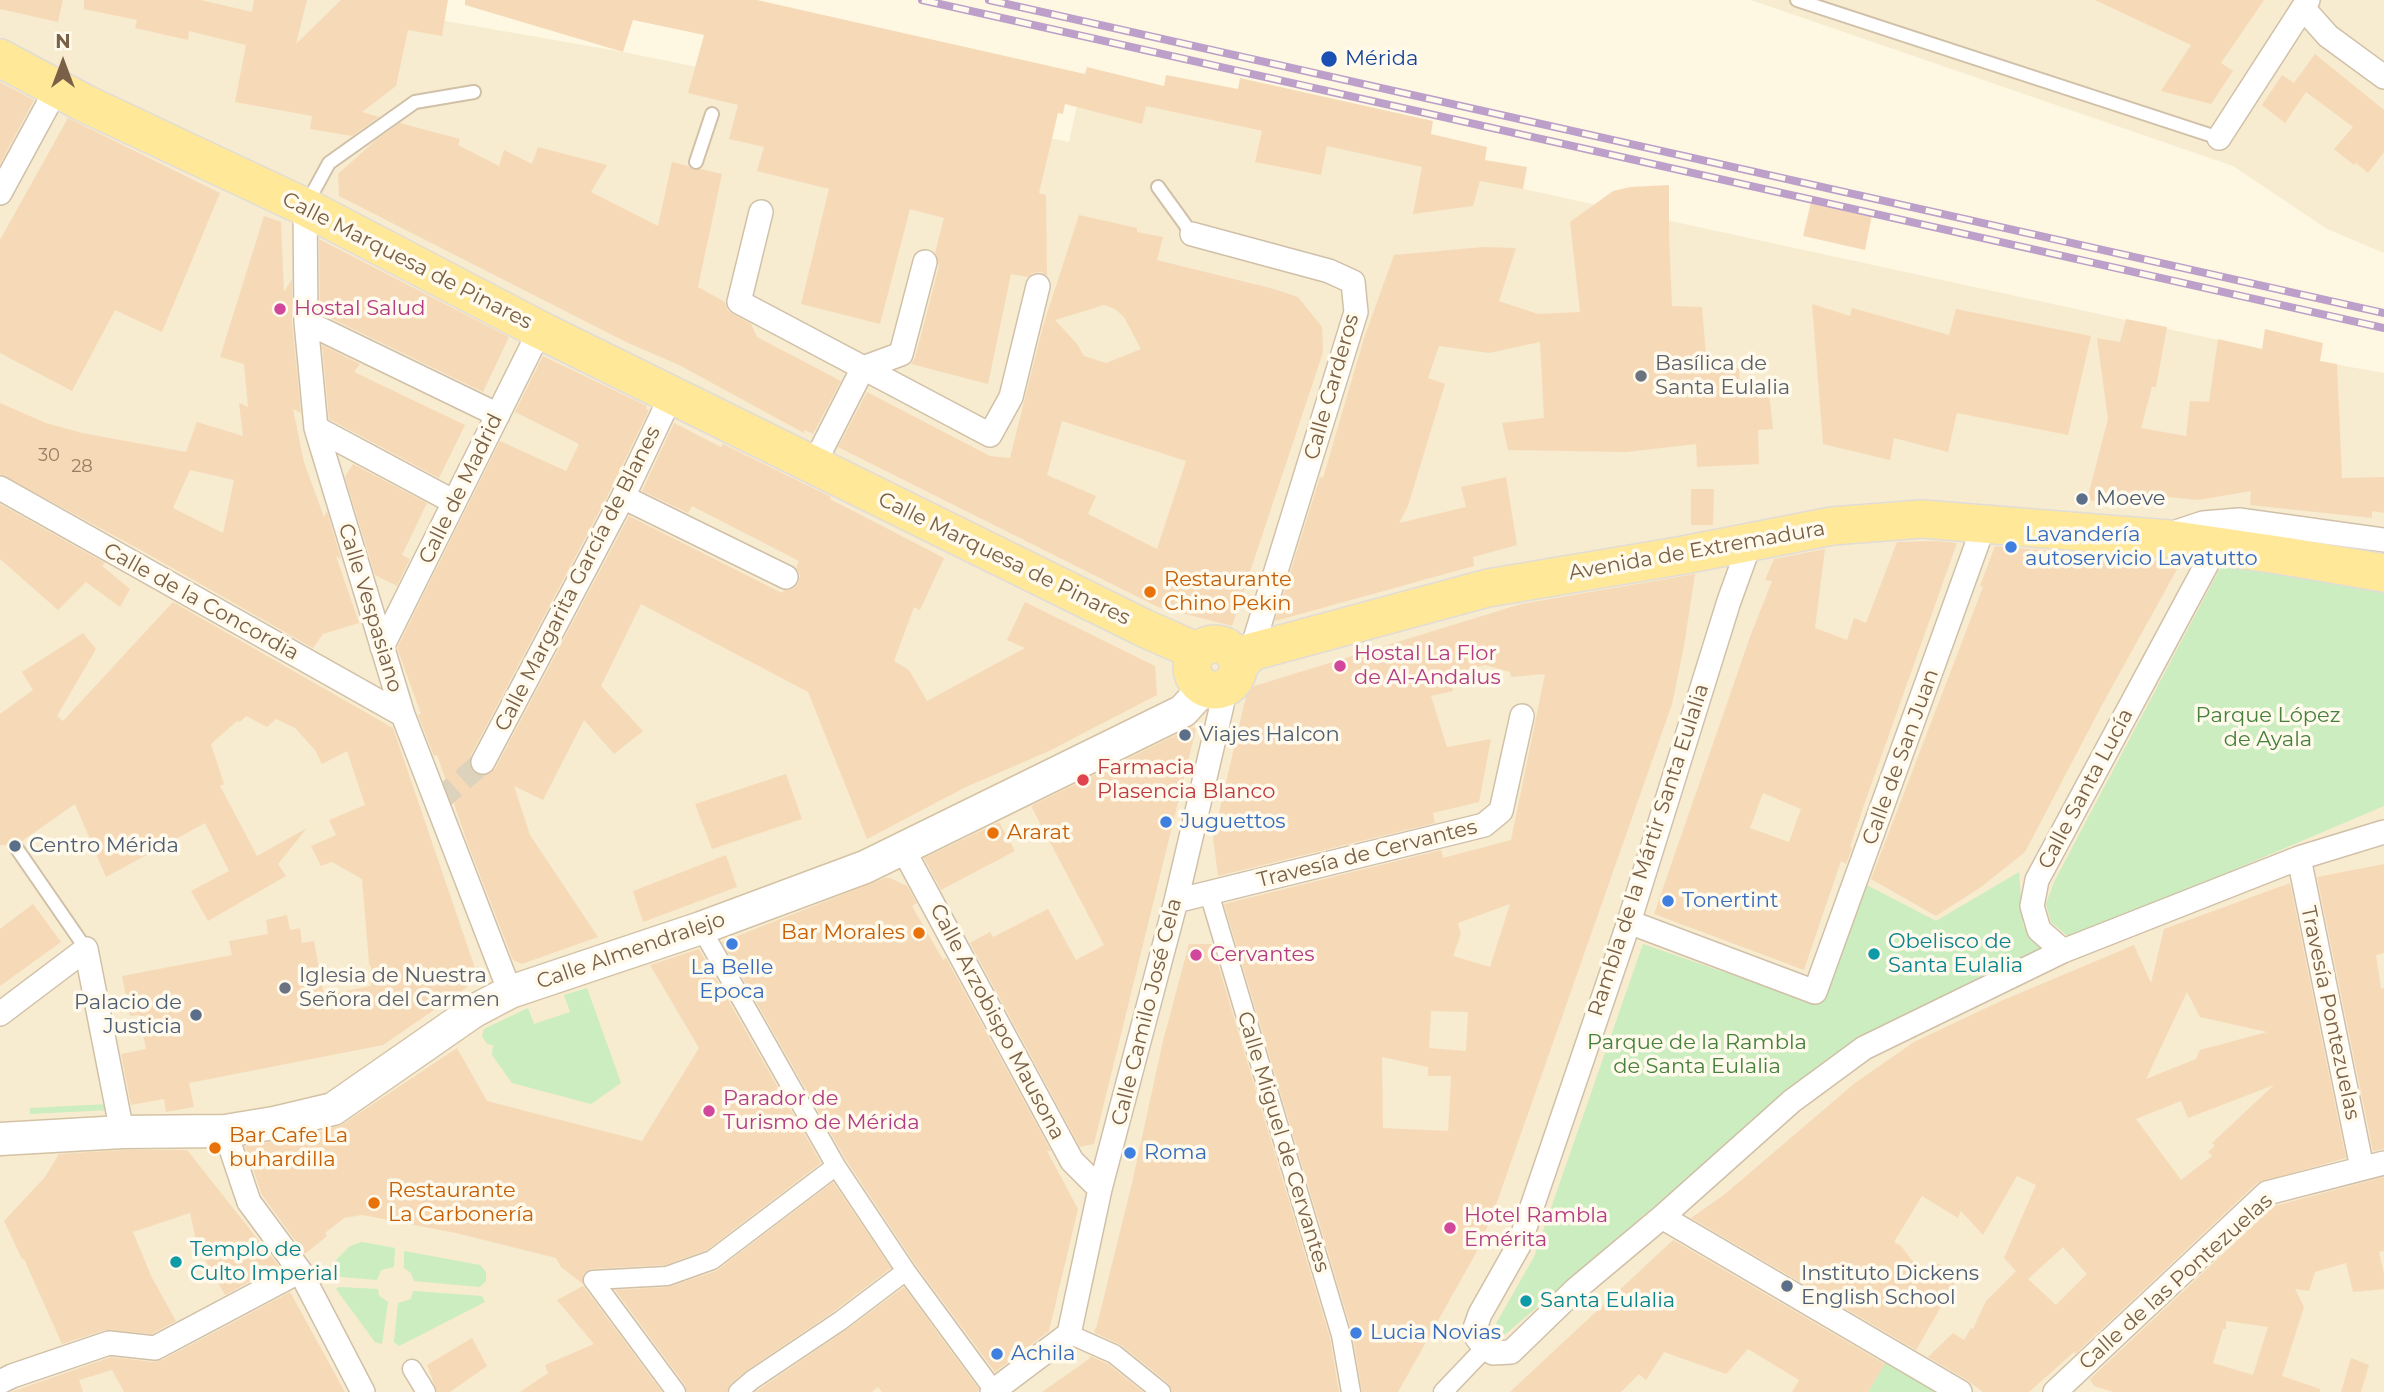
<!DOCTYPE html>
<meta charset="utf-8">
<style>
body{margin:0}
#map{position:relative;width:2384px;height:1392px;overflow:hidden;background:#fef8e3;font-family:Montserrat,sans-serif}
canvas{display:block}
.north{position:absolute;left:28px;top:28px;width:70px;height:70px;-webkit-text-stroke:5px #fffaeb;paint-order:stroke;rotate:0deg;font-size:19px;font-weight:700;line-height:28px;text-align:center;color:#796046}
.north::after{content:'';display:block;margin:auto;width:24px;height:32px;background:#796046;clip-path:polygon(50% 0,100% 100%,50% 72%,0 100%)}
</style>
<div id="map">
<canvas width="2384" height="1392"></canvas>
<div class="north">N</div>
</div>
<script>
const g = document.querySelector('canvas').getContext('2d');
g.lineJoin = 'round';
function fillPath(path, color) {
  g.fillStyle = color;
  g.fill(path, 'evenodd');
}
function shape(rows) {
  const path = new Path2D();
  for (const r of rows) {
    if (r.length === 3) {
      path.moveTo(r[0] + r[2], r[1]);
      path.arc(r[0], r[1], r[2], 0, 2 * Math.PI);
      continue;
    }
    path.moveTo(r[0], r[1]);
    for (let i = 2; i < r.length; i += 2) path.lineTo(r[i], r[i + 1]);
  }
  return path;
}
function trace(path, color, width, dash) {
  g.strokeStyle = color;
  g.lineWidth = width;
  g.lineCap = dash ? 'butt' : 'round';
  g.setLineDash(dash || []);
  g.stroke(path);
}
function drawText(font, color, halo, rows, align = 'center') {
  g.font = font + ' Montserrat,sans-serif';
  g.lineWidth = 7;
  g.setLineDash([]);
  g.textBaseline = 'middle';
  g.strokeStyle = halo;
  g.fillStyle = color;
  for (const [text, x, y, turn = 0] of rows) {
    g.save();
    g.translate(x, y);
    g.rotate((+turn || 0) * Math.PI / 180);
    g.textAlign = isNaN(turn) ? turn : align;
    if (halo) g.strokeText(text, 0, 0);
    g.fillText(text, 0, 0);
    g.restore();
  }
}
fillPath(shape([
 [0,0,361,0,411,15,623,52,1069,142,1080,91,1560,197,2306,359,2384,373,2384,1392,0,1392],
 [1751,0,2384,0,2384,253,2327,229,2233,166]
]), '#f7ebd0');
fillPath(shape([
 [2226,557,2384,585,2384,806,2071,939,2051,922,2046,904,2054,882],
 [2019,872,2023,925,2043,951,1866,1033,1751,1123,1508,1332,1502,1336,1494,1334,1493,1329,1534,1257,1643,944,1816,1004,1861,882,1936,921],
 [587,988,621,1083,591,1104,512,1083,492,1055,493,1045,487,1044,482,1036,484,1029,528,1008,534,1024,570,1012,564,995],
 [109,1104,109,1110,30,1114,30,1108],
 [362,1242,395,1248,394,1267,381,1270,377,1280,331,1276,325,1271,350,1246],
 [404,1251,480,1265,486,1272,486,1281,480,1287,414,1281,411,1273,404,1268],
 [339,1287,378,1289,379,1296,388,1302,382,1344,375,1342,336,1289],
 [413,1291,482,1296,485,1302,399,1346,394,1342,398,1303,411,1299],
 [1891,1353,1960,1392,1868,1392]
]), '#cbedc0');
fillPath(shape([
 [0,0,63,0,58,22,0,9],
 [84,0,201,0,252,12,254,0,307,0,296,44,341,0,448,0,442,36,408,30,396,86,362,112,379,117,352,136,310,129,312,116,235,102,246,45,189,31,188,40,135,28,137,20,84,9],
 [465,0,757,0,1085,74,1087,67,1164,86,1166,75,1238,89,1240,78,1433,121,1431,134,1487,147,1485,160,1527,167,1523,189,1480,181,1473,206,1413,214,1422,167,1327,146,1321,175,1255,162,1262,131,1146,106,1142,124,1065,104,1063,114,1058,113,1039,193,1046,195,1047,276,1041,272,1033,273,1028,277,1011,274,988,384,911,364,915,358,939,266,935,253,944,218,910,209,880,324,801,304,829,189,757,171,764,147,729,139,738,105,688,93,704,35,633,20,623,52,465,5],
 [2095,0,2264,0,2221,63,2233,71,2211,104,2161,91,2191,45],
 [2315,54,2384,110,2384,152,2368,173,2356,163,2354,165,2334,149,2353,127,2306,92,2285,123,2262,105,2282,75,2294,83],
 [0,82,34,100,0,164],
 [68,118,220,193,162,332,115,310,72,391,0,353,0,240],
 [400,123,460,139,458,145,499,166,504,150,532,164,538,147,607,165,591,192,658,226,672,162,688,166,694,170,701,169,722,174,698,287,725,302,728,311,751,324,757,337,841,381,813,434,805,430,804,433,679,365,626,342,339,196,338,174,376,140],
 [1669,185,1669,234,1672,306,1702,307,1707,369,1739,368,1740,393,1769,393,1773,429,1758,430,1759,464,1697,467,1696,444,1626,452,1508,450,1502,423,1544,418,1540,342,1489,353,1439,346,1428,378,1445,384,1408,506,1399,523,1466,507,1461,487,1506,477,1517,545,1473,557,1474,566,1275,621,1320,477,1323,478,1364,338,1394,255,1483,247,1516,248,1499,301,1538,314,1580,312,1570,222,1613,191,1630,187],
 [1811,202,1872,215,1865,250,1803,236],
 [1079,215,1137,228,1137,232,1163,237,1157,260,1274,289,1298,297,1322,327,1323,352,1232,626,1158,607,838,447,867,392,990,456,1010,458,1043,326],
 [1104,305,1115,309,1124,317,1141,349,1106,363,1084,356,1077,344,1055,320],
 [1062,421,1186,461,1157,549,1088,514,1096,496,1047,475],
 [264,216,281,222,284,292,292,279,292,323,301,413,293,409,304,462,324,517,327,511,341,559,336,556,359,623,323,634,313,648,139,549,0,474,0,403,46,423,82,433,186,452,197,422,243,436,239,403,248,407,244,364,220,357],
 [190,470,234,480,223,533,173,508],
 [319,239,509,337,483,392,320,313],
 [1812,304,1850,316,1852,308,1949,335,1956,309,2091,336,2068,435,1957,413,1948,452,1894,438,1890,460,1823,444],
 [2126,319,2167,327,2156,387,2152,387,2141,428,2186,436,2190,401,2209,402,2218,339,2262,349,2265,329,2323,343,2320,361,2337,364,2342,478,2384,477,2384,513,2372,511,2372,518,2250,505,2251,491,2198,500,2109,491,2108,503,2087,500,2108,419,2097,338,2120,342],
 [322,345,360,364,354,372,465,425,439,478,329,419],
 [543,356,647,406,646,409,649,410,610,491,471,755,469,763,476,774,484,776,495,769,629,516,782,593,784,590,793,589,798,584,800,575,796,567,799,561,692,506,688,513,642,491,674,423,721,447,723,444,831,497,830,499,944,558,920,610,914,607,894,661,909,670,927,701,1025,648,1007,640,1025,602,1155,666,1157,695,1049,751,966,787,867,839,808,692,641,604,601,686,643,731,614,754,584,720,543,800,514,786,530,835,598,937,522,964,513,960,469,847,437,755,434,756,418,715,421,714,397,648,500,441,566,471,579,444,515,412],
 [353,464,427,503,402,555,410,559,397,586,375,575,345,477],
 [1691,489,1714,489,1713,525,1691,525],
 [0,504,105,563,102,566,130,589,120,607,86,582,58,610,0,559],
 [1937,541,1957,543,1864,805,1850,847,1852,848,1846,864,1841,861,1804,970,1654,914,1750,637,1772,581,1765,580,1774,559,1825,549,1815,628,1847,640,1854,618,1866,623,1897,542],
 [1763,793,1801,809,1789,842,1750,828],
 [1995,546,2181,562,2102,705,2025,852,1981,887,1936,916,1871,879,1983,587,1980,586],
 [1695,574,1684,646,1672,704,1492,1216,1476,1253,1398,1392,1362,1392,1352,1332,1224,904,1441,850,1443,858,1511,840,1545,674,1511,677,1510,672,1485,665,1448,675,1453,691,1431,696,1447,747,1491,739,1479,802,1433,813,1435,823,1218,876,1213,838,1248,688,1521,604],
 [1510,904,1490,967,1453,956,1461,934,1458,923],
 [1431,1011,1468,1012,1466,1051,1429,1048],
 [1382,1057,1428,1067,1428,1076,1451,1076,1448,1131,1383,1128],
 [173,602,393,728,476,971,466,988,383,1045,189,1083,194,1107,166,1112,164,1099,131,1105,121,1054,146,1049,139,1015,130,1016,122,976,232,955,229,941,268,934,266,920,287,915,290,930,300,928,302,943,314,941,324,995,371,986,370,977,374,975,369,963,362,879,332,862,321,866,311,846,336,835,329,820,365,805,347,751,322,764,315,750,295,728,276,719,267,727,246,716,240,722,237,721,211,744,224,784,220,786,257,856,307,828,278,864,286,876,208,921,191,891,229,871,205,823,106,877,75,804,22,841,14,837,10,839,6,845,0,845,0,714,33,690,22,672,83,633,96,649,57,716,63,721],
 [1192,727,1196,729,1094,1144,1080,1147,970,943,990,932,993,937,1048,909,1076,960,1104,945,1031,806],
 [786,774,802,819,712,849,695,804],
 [999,822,1015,851,941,890,924,858],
 [726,855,737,887,643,922,633,891],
 [2384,864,2384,953,2376,955,2381,989,2384,988,2384,1149,2373,1151,2317,877],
 [885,878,890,878,907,886,917,903,912,906,943,960,946,958,1051,1151,1047,1151,1078,1209,1049,1331,995,1372,915,1264,846,1160,722,942],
 [2290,883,2346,1158,2257,1183,2075,1354,2074,1352,2029,1392,1983,1392,1967,1380,1928,1357,1953,1333,1964,1340,1971,1328,1973,1329,1986,1301,2016,1271,2004,1258,2036,1185,2017,1176,1983,1235,1961,1211,1958,1218,1922,1196,1894,1242,1901,1246,1921,1272,1937,1263,1960,1274,1916,1350,1691,1218,1725,1194,1855,1083,1914,1042,2001,1001,2134,945,2151,983,2164,929],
 [2187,992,2200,1017,2267,1032,2200,1050,2196,1059,2146,1079],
 [2274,1085,2212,1143,2215,1146,2208,1152,2212,1156,2181,1180,2136,1119,2181,1101,2188,1118],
 [2063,1247,2087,1274,2056,1305,2028,1279],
 [33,904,61,942,0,986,0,929],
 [1189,944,1212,944,1330,1338,1339,1392,1172,1392,1168,1383,1121,1345,1095,1333,1094,1331,1097,1325,1132,1183,1163,1041],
 [699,949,821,1163,707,1250,665,1265,591,1269,583,1274,583,1284,561,1267,556,1258,456,1233,362,1215,344,1218,325,1233,327,1236,305,1254,262,1195,245,1146,307,1136,343,1124,457,1048,487,1101,642,1141,699,1048,650,965],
 [123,1150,187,1150,279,1266,225,1295,197,1245,190,1213,133,1232,151,1276,176,1321,152,1334,105,1330,62,1344,24,1259,22,1259,4,1221,45,1177,59,1154],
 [2384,1177,2384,1251,2379,1252,2384,1274,2384,1289,2353,1292,2346,1263,2315,1272,2309,1291,2295,1289,2304,1307,2282,1376,2320,1389,2320,1392,2113,1392,2094,1386,2090,1379,2274,1206],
 [2226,1321,2268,1327,2253,1375,2213,1363,2223,1329,2226,1329],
 [833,1182,891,1268,833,1312,746,1371,730,1384,727,1392,687,1392,685,1385,615,1290,668,1287,716,1271],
 [1673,1240,1885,1364,1868,1392,1792,1392,1799,1380,1748,1349,1726,1374,1664,1352,1646,1380,1639,1374,1621,1392,1510,1392],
 [583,1286,584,1287,662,1392,520,1392,548,1373,545,1365,594,1344,557,1300],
 [904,1287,979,1389,978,1392,882,1392,878,1387,872,1392,755,1392,846,1330],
 [290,1292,345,1392,124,1392,112,1370,79,1380,83,1392,11,1392,111,1357,153,1362,162,1360],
 [472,1338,487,1366,450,1392,437,1392,427,1365],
 [1090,1356,1108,1364,1143,1392,1042,1392,1089,1359],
 [2351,1358,2369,1365,2361,1392,2341,1392]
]), '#f6dab8');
trace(shape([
 [437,802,483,762]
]), '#ddd2bc', 23, [23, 11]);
const service = shape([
 [1797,0,2219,138],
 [696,162,712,114],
 [1158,187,1192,234],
 [306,205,329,163,415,102,474,92],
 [15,846,86,949]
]);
const pedestrian = shape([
 [1209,893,1341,1335,1351,1392],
 [701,928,836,1166,906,1271,995,1392],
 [593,1280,667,1276,712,1260,836,1166],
 [593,1280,676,1392],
 [1069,1334,1114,1354,1161,1392],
 [412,1369,426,1392],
 [738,1392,752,1380,840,1321,906,1271],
 [1443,1392,1485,1348]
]);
const minor = shape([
 [2303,8,2328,36,2384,77],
 [2219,138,2308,0],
 [0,193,57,88],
 [305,207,306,322,316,428,403,715,510,992],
 [761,212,739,302,990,435,1011,397,1038,286],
 [1192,234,1329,271,1353,282,1356,312,1251,652],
 [306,322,498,415],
 [316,428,454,502],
 [814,464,863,368,901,354,925,262],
 [0,488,403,715],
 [623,497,786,577],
 [2172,536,2176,532,2203,523,2239,520,2384,540],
 [1750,543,1729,601,1629,922,1519,1245,1480,1314,1475,1328,1477,1338,1485,1348,1493,1353,1511,1352,1576,1289,1662,1217,1792,1101,1864,1048,2063,951,2299,858,2384,832],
 [382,647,540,330],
 [483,762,623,497,672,394],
 [903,849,1072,1161,1100,1189],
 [2299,858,2362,1168],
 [1176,901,1484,825,1501,811,1522,716],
 [1629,922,1815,992,1985,522],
 [2063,951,2039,930,2032,906,2037,880,2217,545],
 [0,1014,86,949,122,1132],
 [225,1131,249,1202,300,1271,363,1392],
 [1662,1217,1960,1392],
 [0,1382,12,1376,109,1343,155,1348,300,1271],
 [992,1392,1069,1334,1100,1189,1176,901,1222,705,1219,690],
 [2055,1392,2267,1193,2384,1163]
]);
const secondary = shape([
 [0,1139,122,1132,225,1131,274,1123,333,1109,474,1011,510,992,701,928,865,867,1183,711,1204,688]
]);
const primary = shape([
 [0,58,84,103,305,207,540,330,1146,629,1196,651],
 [1215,667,23],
 [1239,665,1251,652,1488,588,1684,555,1832,526,1922,519,2169,539,2285,556,2384,573]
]);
trace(service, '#d1c0a8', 16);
trace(pedestrian, '#d1c0a8', 21);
trace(minor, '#d1c0a8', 26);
trace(secondary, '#d4c2a5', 35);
trace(primary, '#e2dcd6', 40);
trace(service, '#fff', 12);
trace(pedestrian, '#fff', 18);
trace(minor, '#fff', 23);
trace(secondary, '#fff', 32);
trace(primary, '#ffe999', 37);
const rail = shape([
 [922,0,2384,328],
 [989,0,2384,313]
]);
trace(rail, '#bca0c9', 8);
trace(rail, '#fffaeb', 5, [16]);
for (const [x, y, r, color] of [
 [1329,59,9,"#1a4fb4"],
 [280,309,7,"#d1479c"],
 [1641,376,7,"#6b7280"],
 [2082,499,7,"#5c6f8a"],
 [2011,547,7,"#3f7fe0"],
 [1150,592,7,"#e8710a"],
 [1340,666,7,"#d1479c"],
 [1185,735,7,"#5c6f8a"],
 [1083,780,7,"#e0444e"],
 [1166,822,7,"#3f7fe0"],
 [993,833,7,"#e8710a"],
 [15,846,7,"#5c6f8a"],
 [1668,901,7,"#3f7fe0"],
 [919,933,7,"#e8710a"],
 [732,944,7,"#3f7fe0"],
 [1874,954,7,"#0f9aa8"],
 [1196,955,7,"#d1479c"],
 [285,988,7,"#6b7280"],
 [196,1015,7,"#5c6f8a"],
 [709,1111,7,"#d1479c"],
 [215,1148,7,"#e8710a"],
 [1130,1153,7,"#3f7fe0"],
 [374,1203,7,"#e8710a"],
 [1450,1228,7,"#d1479c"],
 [176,1262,7,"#0f9aa8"],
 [1787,1286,7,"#5c6f8a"],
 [1526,1301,7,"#0f9aa8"],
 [1356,1333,7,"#3f7fe0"],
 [997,1354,7,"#3f7fe0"]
]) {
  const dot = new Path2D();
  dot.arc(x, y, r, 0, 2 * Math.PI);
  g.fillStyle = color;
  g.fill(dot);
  trace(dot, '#fffaeb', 2.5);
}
drawText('18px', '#987e62', null, [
 ["30",49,456],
 ["28",82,467]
]);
drawText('21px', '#164399', '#fffaeb', [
 ["Mérida",1345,59]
], 'left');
drawText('21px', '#796046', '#fffaeb', [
 ["Calle Marquesa de Pinares",407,261,27],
 ["Calle Carderos",1332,387,-74],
 ["Calle de Madrid",461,489,-64],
 ["Avenida de Extremadura",1697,551,-10],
 ["Calle Marquesa de Pinares",1004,559,26],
 ["Calle Margarita García de Blanes",578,579,-63],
 ["Calle de la Concordia",201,602,29],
 ["Calle Vespasiano",370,608,73],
 ["Calle de San Juan",1901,757,-70],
 ["Calle Santa Lucía",2086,789,-62],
 ["Rambla de la Mártir Santa Eulalia",1649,850,-72],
 ["Travesía de Cervantes",1367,854,-14],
 ["Calle Almendralejo",631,951,-19],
 ["Calle Camilo José Cela",1147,1012,-76],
 ["Travesía Pontezuelas",2330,1013,78],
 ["Calle Arzobispo Mausona",997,1022,62],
 ["Calle Miguel de Cervantes",1283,1142,73],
 ["Calle de las Pontezuelas",2176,1282,-42]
]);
drawText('21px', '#b23c85', '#fffaeb', [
 ["Hostal Salud",294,309],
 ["Hostal La Flor",1354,654],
 ["de Al-Andalus",1354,678],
 ["Cervantes",1210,955],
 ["Parador de",723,1099],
 ["Turismo de Mérida",723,1123],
 ["Hotel Rambla",1464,1216],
 ["Emérita",1464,1240]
], 'left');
drawText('21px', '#5b616d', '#fffaeb', [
 ["Basílica de",1655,364],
 ["Santa Eulalia",1655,388],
 ["Iglesia de Nuestra",299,976],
 ["Señora del Carmen",299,1000]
], 'left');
drawText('21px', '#4e5e75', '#fffaeb', [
 ["Moeve",2096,499],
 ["Viajes Halcon",1199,735],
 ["Centro Mérida",29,846],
 ["Palacio de",182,1003,"right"],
 ["Justicia",182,1027,"right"],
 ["Instituto Dickens",1801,1274],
 ["English School",1801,1298]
], 'left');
drawText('21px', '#366cbe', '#fffaeb', [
 ["Lavandería",2025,535],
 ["autoservicio Lavatutto",2025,559],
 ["Juguettos",1180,822],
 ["Tonertint",1682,901],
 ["La Belle",732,968,"center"],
 ["Epoca",732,992,"center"],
 ["Roma",1144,1153],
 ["Lucia Novias",1370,1333],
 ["Achila",1011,1354]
], 'left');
drawText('21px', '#c56008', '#fffaeb', [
 ["Restaurante",1164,580],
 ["Chino Pekin",1164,604],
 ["Ararat",1007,833],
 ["Bar Morales",905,933,"right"],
 ["Bar Cafe La",229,1136],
 ["buhardilla",229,1160],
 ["Restaurante",388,1191],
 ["La Carbonería",388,1215]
], 'left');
drawText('21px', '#46803d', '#fffaeb', [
 ["Parque López",2268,716],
 ["de Ayala",2268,740],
 ["Parque de la Rambla",1697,1043],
 ["de Santa Eulalia",1697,1067]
]);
drawText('21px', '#be3a42', '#fffaeb', [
 ["Farmacia",1097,768],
 ["Plasencia Blanco",1097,792]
], 'left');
drawText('21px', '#0d838f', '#fffaeb', [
 ["Obelisco de",1888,942],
 ["Santa Eulalia",1888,966],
 ["Templo de",190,1250],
 ["Culto Imperial",190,1274],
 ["Santa Eulalia",1540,1301]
], 'left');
</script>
